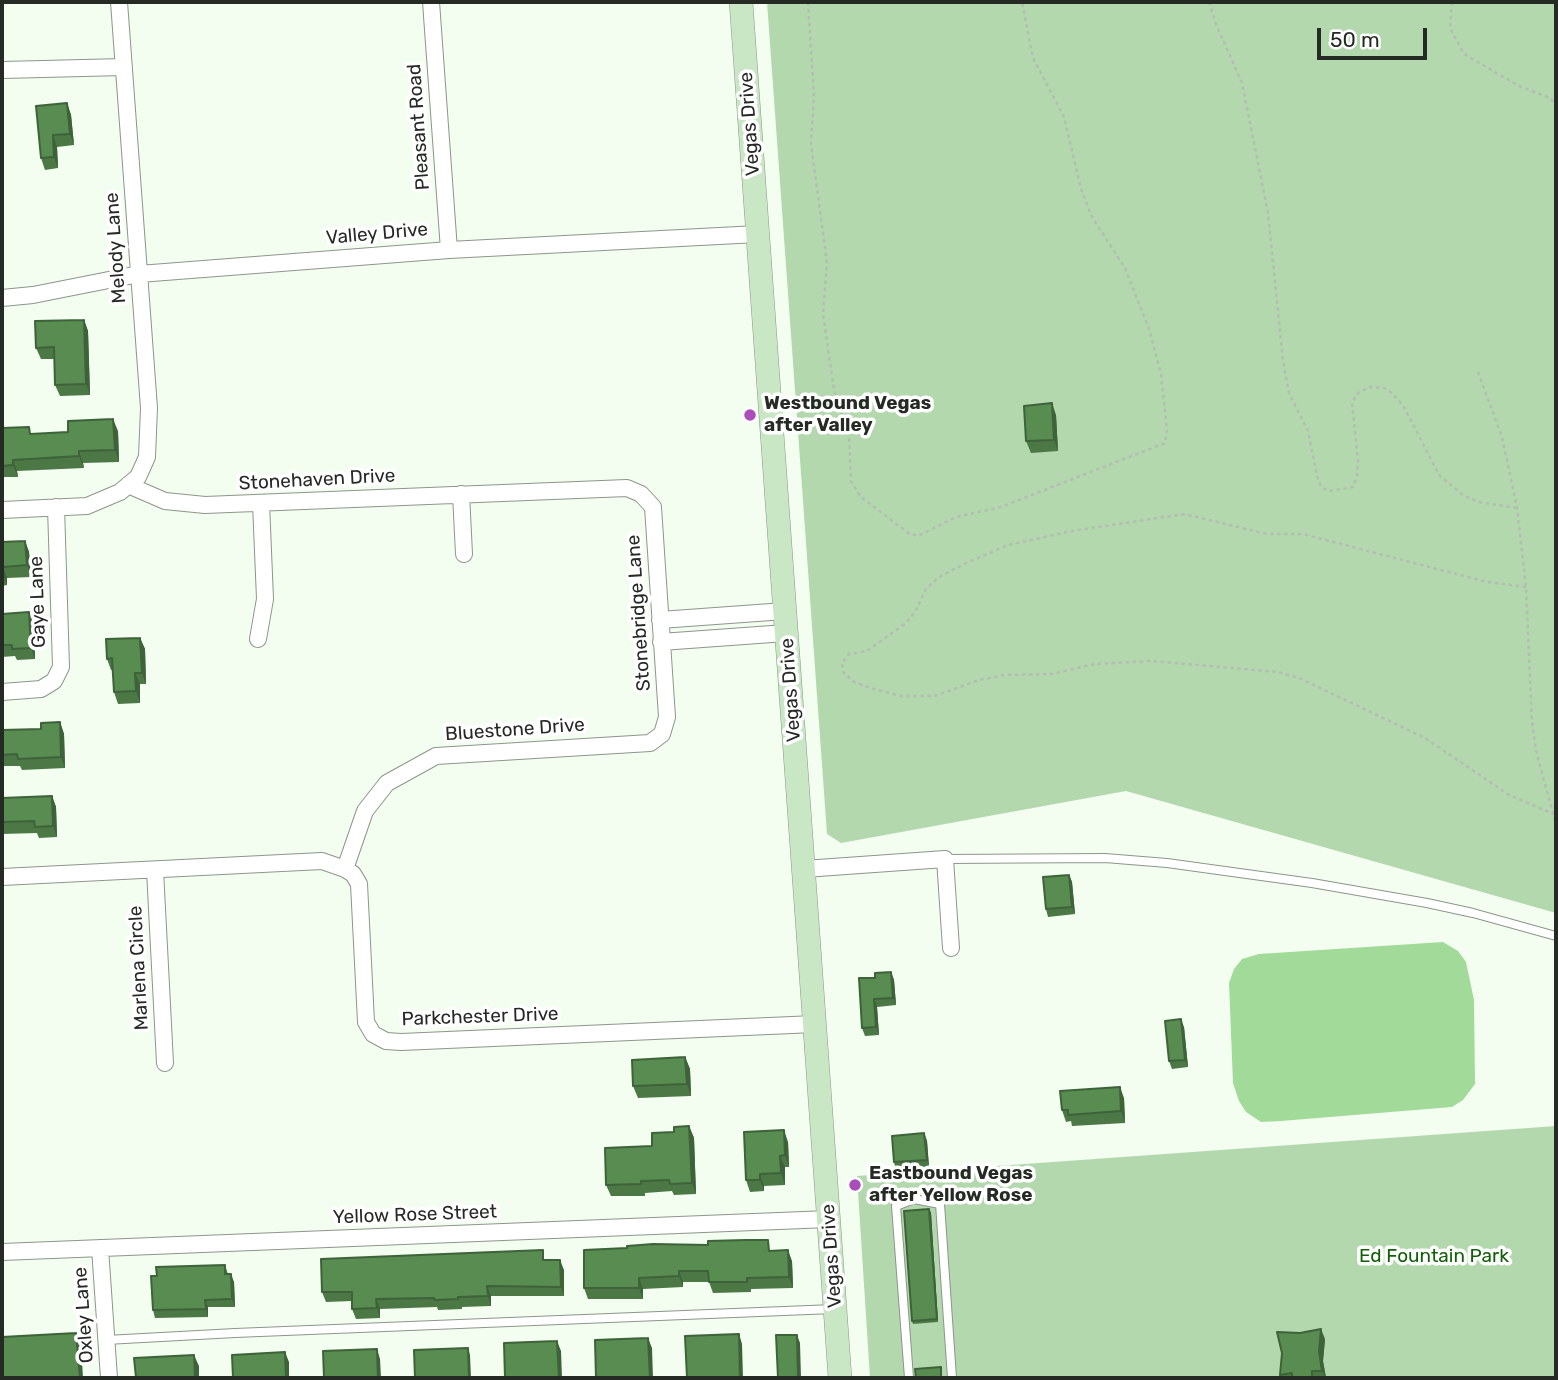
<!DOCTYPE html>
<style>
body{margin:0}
#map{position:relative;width:1558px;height:1380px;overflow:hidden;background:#f3fef1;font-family:Rubik,sans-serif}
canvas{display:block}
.frame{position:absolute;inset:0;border:4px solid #262a25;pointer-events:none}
.scale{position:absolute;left:1317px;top:28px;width:110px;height:32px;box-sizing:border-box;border:4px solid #262a25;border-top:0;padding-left:9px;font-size:21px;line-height:24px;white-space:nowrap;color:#262a25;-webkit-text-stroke:5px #fff;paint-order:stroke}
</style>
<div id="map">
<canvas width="1558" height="1380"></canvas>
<div class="frame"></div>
<div class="scale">50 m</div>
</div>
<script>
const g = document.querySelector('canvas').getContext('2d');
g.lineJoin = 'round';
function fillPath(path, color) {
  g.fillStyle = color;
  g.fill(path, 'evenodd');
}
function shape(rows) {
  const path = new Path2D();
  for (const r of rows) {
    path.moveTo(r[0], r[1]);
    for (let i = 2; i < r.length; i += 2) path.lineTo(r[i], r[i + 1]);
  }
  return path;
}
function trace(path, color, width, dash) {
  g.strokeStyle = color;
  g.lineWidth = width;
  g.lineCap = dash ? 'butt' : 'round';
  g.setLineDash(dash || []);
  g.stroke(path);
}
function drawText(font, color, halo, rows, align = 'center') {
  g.font = font + ' Rubik,sans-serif';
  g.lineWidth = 7;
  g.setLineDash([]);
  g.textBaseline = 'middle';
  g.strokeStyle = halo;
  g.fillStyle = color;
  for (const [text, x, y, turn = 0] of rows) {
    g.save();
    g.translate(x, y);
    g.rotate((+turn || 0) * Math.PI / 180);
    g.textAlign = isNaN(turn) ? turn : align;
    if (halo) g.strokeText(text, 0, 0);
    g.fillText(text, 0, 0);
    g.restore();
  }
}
fillPath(shape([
 [767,2,1556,2,1556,913,1126,791,841,843,827,834],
 [1556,1126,1556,1378,870,1378,857,1176]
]), '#b3d8ad');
fillPath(shape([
 [1443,942,1458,951,1466,962,1474,1000,1475,1084,1463,1100,1452,1107,1281,1121,1261,1122,1246,1112,1239,1101,1233,1083,1229,983,1234,969,1242,959,1259,954]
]), '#a2da9a');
const service = shape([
 [945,859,1105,858,1167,863,1312,883,1427,903,1473,913,1556,936],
 [106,1340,235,1333,834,1309],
 [909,1378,896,1206,914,1199,940,1204,952,1378]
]);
const minor = shape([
 [431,2,449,250],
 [2,70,124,67],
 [2,298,33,295,139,274,449,250,758,234],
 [128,485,165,501,205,505,627,488,641,494,653,507,667,717,662,734,650,743,436,756,387,783,365,811,345,869],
 [461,494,464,554],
 [2,510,87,506,120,492,138,477,147,457,149,408,119,2],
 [660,620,785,611],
 [258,639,265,599,261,503],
 [661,642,786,633],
 [2,692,41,689,54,681,61,667,56,507],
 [804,869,945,859,951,948],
 [155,870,165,1063],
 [2,877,322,861,345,869,353,874,359,884,366,1022,373,1034,386,1041,401,1042,815,1024],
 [100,1248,109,1378],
 [2,1252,829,1219]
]);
const secondary = shape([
 [741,2,840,1378]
]);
trace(service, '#8c968a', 10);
trace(minor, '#8c968a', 18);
trace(secondary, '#8c968a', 24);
trace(shape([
 [808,2,814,95,811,144,827,263,823,314,834,390,849,435,851,481,860,496,908,533,918,536,956,517,1001,507,1165,443,1167,430,1161,374,1149,329,1125,268,1092,217,1081,189,1064,117,1033,58,1022,2],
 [1209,2,1216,24,1242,83,1268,213,1283,361,1289,393,1308,431,1317,476,1321,487,1329,491,1353,487,1357,475,1358,461,1352,402,1359,392,1370,387,1384,388,1392,393,1404,407,1439,475,1463,495,1478,502,1517,508],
 [1452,2,1450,28,1464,54,1519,86,1550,98,1556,105],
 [1478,372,1502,437,1517,508,1526,587,1532,723,1537,755,1556,824],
 [1526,587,1487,582,1303,534,1267,534,1184,514,1072,531,1008,545,964,564,939,577,926,589,915,612,906,623,867,651,849,654,842,663,843,672,854,682,874,689,901,696,935,696,979,680,1005,675,1052,674,1094,664,1152,661,1278,672,1299,678,1425,738,1509,795,1556,815]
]), '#b4bdb2', 2.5, [3.5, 3.5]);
trace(service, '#fff', 8);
trace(minor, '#fff', 16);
trace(secondary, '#c9e6c5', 23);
fillPath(shape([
 [67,103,71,115,74,145,57,147,58,168,45,170,41,158],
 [84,320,88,331,90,395,60,396,55,385,54,359,41,359,36,348],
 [1056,415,1058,451,1031,453,1026,441],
 [2,428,32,434,118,431,119,462,83,463,84,468,17,471,18,477,2,477],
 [25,541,29,552,31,577,7,578,7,585,2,586,2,542],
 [29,612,34,624,35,659,17,660,15,656,2,657,2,614],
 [140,638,145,649,146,684,140,684,140,703,118,704,114,692,113,670,111,670,107,659],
 [60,722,64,734,65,768,22,770,20,766,2,766,2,730,41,729],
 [52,796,56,807,57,837,39,838,37,833,2,834,2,798],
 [1069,875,1072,882,1075,914,1048,917,1046,909],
 [891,972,894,980,896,1005,877,1007,879,1035,865,1036,862,1028,875,978],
 [1184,1027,1188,1067,1172,1069,1169,1061],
 [685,1057,690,1069,691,1096,638,1098,633,1086],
 [1124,1098,1125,1123,1072,1126,1071,1121,1066,1122,1062,1110],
 [689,1126,694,1138,696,1194,674,1195,672,1191,645,1193,645,1196,611,1196,606,1185,652,1146,674,1132],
 [924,1133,927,1141,929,1167,896,1170,894,1162],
 [788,1142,789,1167,785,1167,785,1185,764,1186,764,1191,750,1192,746,1180],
 [929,1209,931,1213,938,1322,913,1324,912,1321],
 [772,1251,792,1261,793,1288,751,1289,751,1292,713,1293,709,1282,683,1282,683,1287,643,1289,643,1299,588,1299,584,1288],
 [547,1260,564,1270,564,1296,491,1296,491,1306,462,1307,462,1309,438,1310,437,1307,380,1309,380,1318,356,1319,352,1309,352,1301,326,1302,322,1292],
 [225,1265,228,1274,234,1282,235,1307,208,1307,208,1317,155,1318,153,1310],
 [1325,1339,1323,1361,1326,1378,1281,1378,1280,1375]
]), '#4c7846');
fillPath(shape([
 [67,103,71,115,74,145,70,134],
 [53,135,57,147,58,168,54,157],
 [84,320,88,331,90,395,86,384],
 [1052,403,1056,415,1058,451,1054,440],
 [113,419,118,431,119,462,115,450],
 [79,451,83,463,84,468,79,456],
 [13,460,17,471,18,477,13,465],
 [25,541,29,552,31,577,27,565],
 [3,567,7,578,7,585,3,574],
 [29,612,34,624,35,659,31,648],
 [140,638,145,649,146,684,142,673],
 [135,673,140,684,140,703,136,691],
 [60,722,64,734,65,768,61,757],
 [52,796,56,807,57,837,53,826],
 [1069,875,1072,882,1075,914,1072,907],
 [891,972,894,980,896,1005,893,998],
 [874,999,877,1007,879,1035,876,1027],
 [1181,1019,1184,1027,1188,1067,1185,1060],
 [685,1057,690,1069,691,1096,687,1084],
 [1120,1087,1124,1098,1125,1123,1121,1111],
 [689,1126,694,1138,696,1194,692,1183],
 [784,1130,788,1142,789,1167,785,1155],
 [924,1133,927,1141,929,1167,927,1160],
 [780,1156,785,1167,785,1185,781,1173],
 [760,1174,764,1186,764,1191,760,1180],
 [929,1209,931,1213,938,1322,937,1319],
 [788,1250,792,1261,793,1288,789,1277],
 [560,1260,564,1270,564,1296,561,1287],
 [679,1271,683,1282,683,1287,679,1276],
 [231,1274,234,1282,235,1307,232,1299],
 [639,1278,643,1289,643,1299,639,1288],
 [487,1286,491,1296,491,1306,488,1296],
 [376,1299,380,1309,380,1318,377,1308],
 [205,1300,208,1307,208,1317,206,1309],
 [1321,1329,1325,1339,1323,1361,1326,1378,1322,1371,1319,1351],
 [76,1333,81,1344,83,1378,80,1378],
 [739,1334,742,1344,743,1378,740,1378],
 [797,1335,800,1343,801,1378,798,1378],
 [648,1338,652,1348,653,1378,650,1378],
 [557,1341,561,1351,562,1378,559,1378],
 [468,1348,470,1355,471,1378,469,1378],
 [377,1349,380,1359,381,1378,378,1378],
 [285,1352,289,1362,289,1378,286,1378],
 [194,1355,199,1366,199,1378,195,1378]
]), '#3e6239');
const building = shape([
 [67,103,70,134,53,135,54,157,41,158,36,106,67,103],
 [84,320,86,384,55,385,54,347,36,348,35,321,84,320],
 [1052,403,1054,440,1026,441,1024,406,1052,403],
 [113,419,115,450,79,451,79,456,13,460,13,465,2,466,2,428,29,427,30,434,68,432,68,421,113,419],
 [25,541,27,565,3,567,3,574,2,574,2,542,25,541],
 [29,612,31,648,12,649,12,645,2,645,2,614,29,612],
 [140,638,142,673,135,673,136,691,114,692,112,658,107,659,106,639,140,638],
 [60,722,61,757,18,759,17,754,2,755,2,730,41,729,41,723,60,722],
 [52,796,53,826,35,827,34,821,2,822,2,798,52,796],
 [1069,875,1072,907,1046,909,1043,877,1069,875],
 [891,972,893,998,874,999,876,1027,862,1028,859,978,875,978,875,973,891,972],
 [1181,1019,1185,1060,1169,1061,1165,1021,1181,1019],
 [685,1057,687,1084,633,1086,632,1060,685,1057],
 [1120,1087,1121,1111,1068,1115,1068,1110,1062,1110,1060,1091,1120,1087],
 [689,1126,692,1183,670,1184,669,1180,641,1181,641,1184,606,1185,605,1148,652,1146,652,1133,674,1132,674,1127,689,1126],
 [784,1130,785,1155,780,1156,781,1173,760,1174,760,1180,746,1180,744,1132,784,1130],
 [924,1133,927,1160,894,1162,892,1136,924,1133],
 [929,1209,937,1319,912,1321,904,1211,929,1209],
 [746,1240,768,1240,769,1251,788,1250,789,1277,747,1278,747,1282,709,1282,708,1271,679,1271,679,1276,639,1278,639,1288,584,1288,584,1250,627,1248,627,1246,653,1244,708,1245,708,1241,746,1240],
 [543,1250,543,1260,560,1260,561,1287,487,1286,488,1296,458,1297,458,1299,435,1300,434,1298,376,1299,377,1308,352,1309,352,1292,322,1292,321,1259,543,1250],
 [225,1265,225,1274,231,1274,232,1299,205,1300,206,1309,153,1310,151,1276,157,1276,156,1267,225,1265],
 [1321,1329,1319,1351,1322,1371,1312,1371,1312,1378,1292,1378,1292,1373,1280,1375,1282,1353,1277,1332,1300,1333,1321,1329],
 [76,1333,80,1378,2,1378,2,1337,76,1333],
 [739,1334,740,1378,687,1378,685,1336,739,1334],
 [776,1335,797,1335,798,1378,778,1378,776,1335],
 [648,1338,650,1378,596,1378,595,1340,648,1338],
 [557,1341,559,1378,505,1378,504,1343,557,1341],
 [468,1348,469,1378,415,1378,414,1350,468,1348],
 [377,1349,378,1378,324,1378,323,1351,377,1349],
 [285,1352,286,1378,233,1378,232,1355,285,1352],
 [194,1355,195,1378,136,1378,134,1358,194,1355],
 [941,1367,941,1378,916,1378,915,1369,941,1367]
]);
fillPath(building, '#588c51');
trace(building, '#3e6239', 2);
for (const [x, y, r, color] of [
 [750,415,7,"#aa4fba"],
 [855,1185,7,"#aa4fba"]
]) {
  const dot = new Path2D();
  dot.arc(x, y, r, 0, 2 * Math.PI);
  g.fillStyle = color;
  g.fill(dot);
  trace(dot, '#fff', 2.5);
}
drawText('19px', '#262a25', '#fff', [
 ["Vegas Drive",750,124,-94],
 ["Pleasant Road",419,127,-94],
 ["Valley Drive",377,234,-5],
 ["Melody Lane",116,248,-94],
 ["Stonehaven Drive",317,480,-3],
 ["Gaye Lane",38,602,-92],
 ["Stonebridge Lane",639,613,-94],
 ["Vegas Drive",791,690,-94],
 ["Bluestone Drive",515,730,-4],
 ["Marlena Circle",139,968,-93],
 ["Parkchester Drive",480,1017,-2],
 ["Yellow Rose Street",415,1215,-2],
 ["Vegas Drive",832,1256,-94],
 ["Oxley Lane",84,1315,-94]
]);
drawText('bold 19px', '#262a25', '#fff', [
 ["Westbound Vegas",764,404],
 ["after Valley",764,426],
 ["Eastbound Vegas",869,1174],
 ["after Yellow Rose",869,1196]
], 'left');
drawText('19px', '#135f09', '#fff', [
 ["Ed Fountain Park",1434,1257]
]);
</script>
